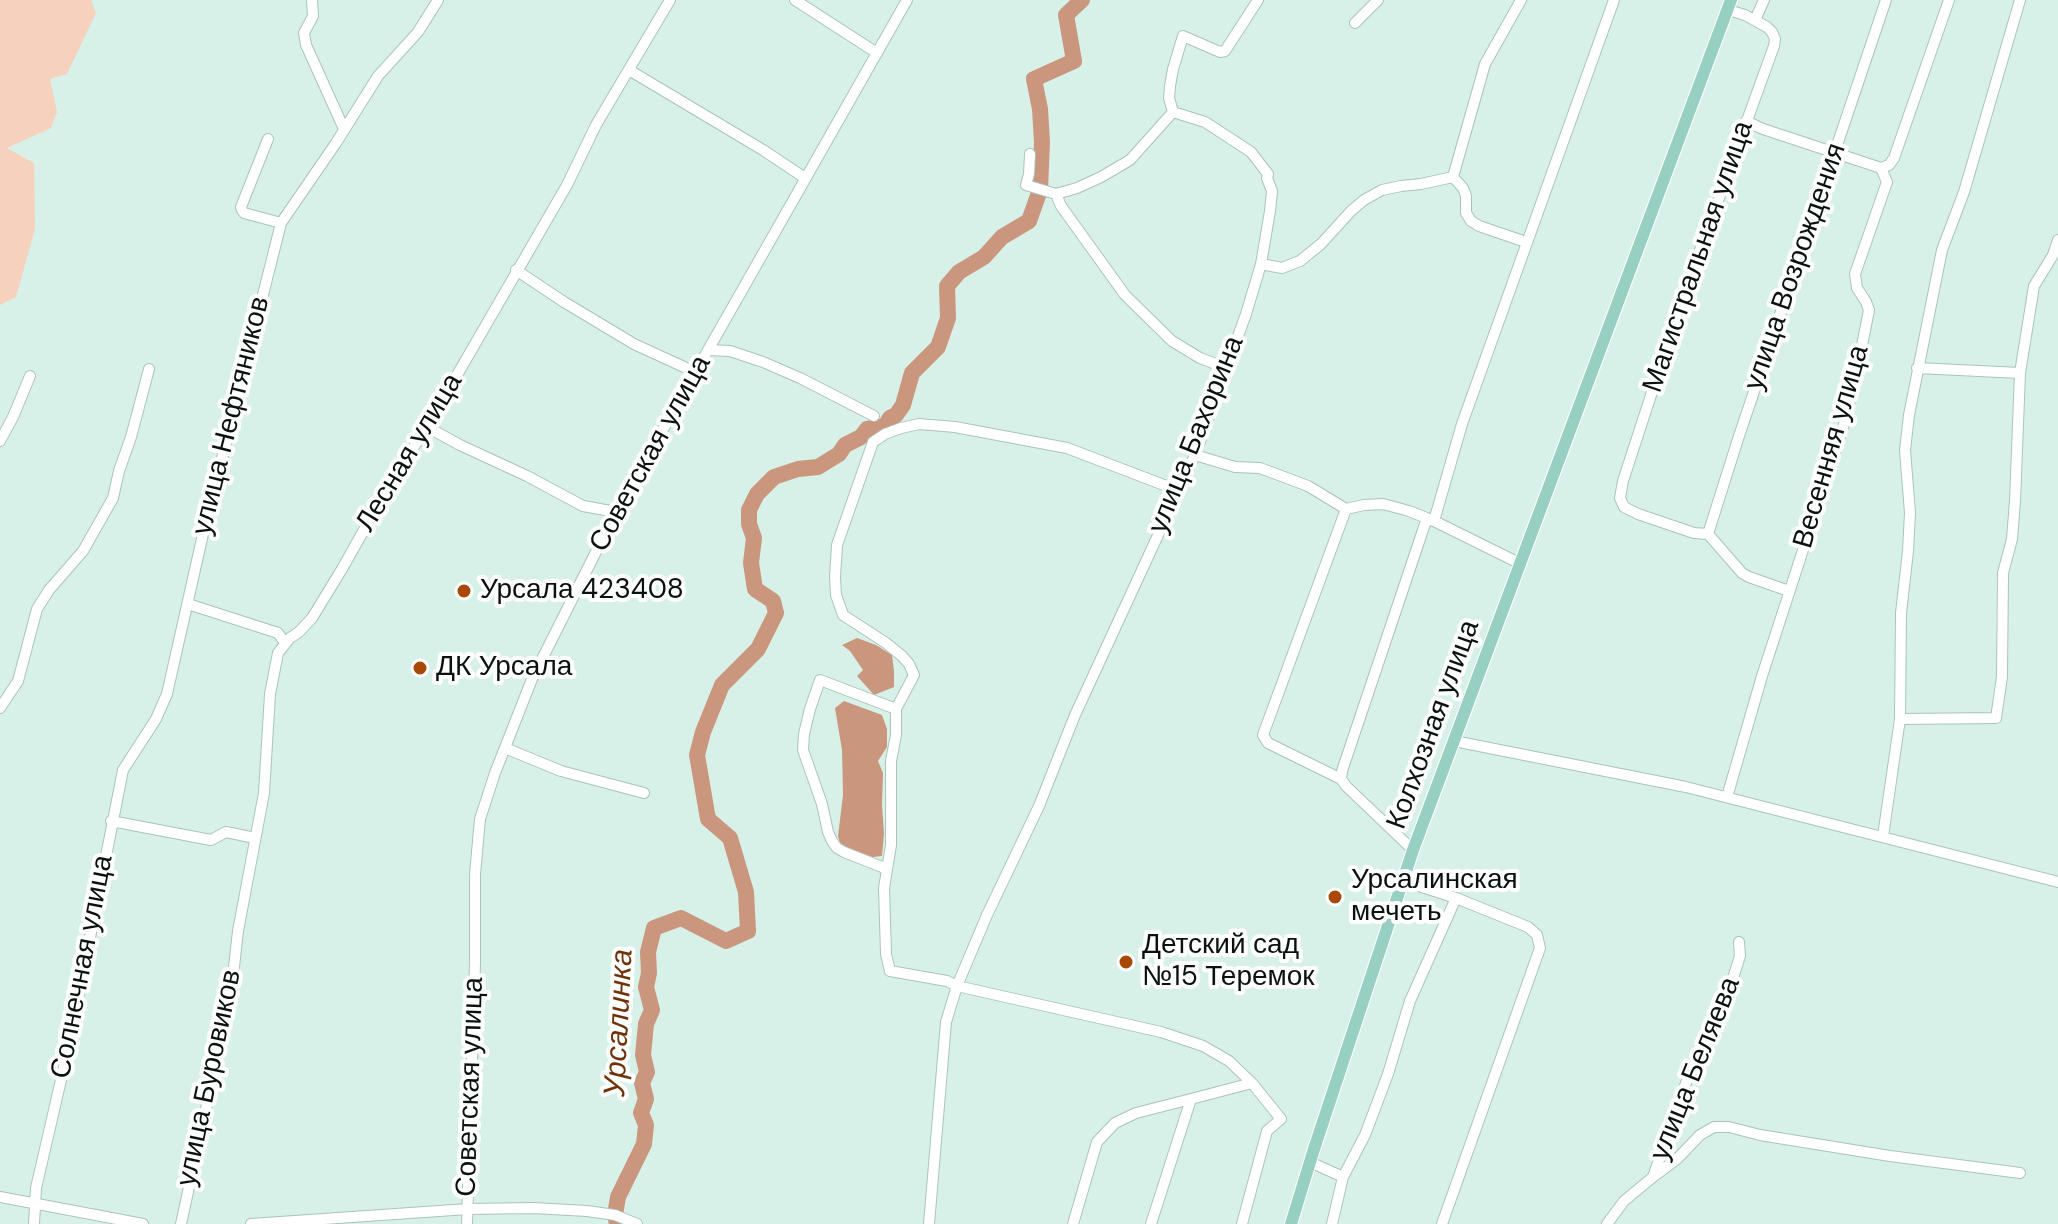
<!DOCTYPE html>
<meta charset="utf-8">
<style>
body{margin:0}
canvas{display:block;background:#d7f1e9}
</style>
<canvas width="2058" height="1224"></canvas>
<script>
const g = document.querySelector('canvas').getContext('2d');
g.lineJoin = 'round';
function fillPath(path, color) {
  g.fillStyle = color;
  g.fill(path, 'evenodd');
}
function shape(rows) {
  const path = new Path2D();
  for (const r of rows) {
    path.moveTo(r[0], r[1]);
    for (let i = 2; i < r.length; i += 2) path.lineTo(r[i], r[i + 1]);
  }
  return path;
}
function trace(path, color, width, dash) {
  g.strokeStyle = color;
  g.lineWidth = width;
  g.lineCap = dash ? 'butt' : 'round';
  g.setLineDash(dash || []);
  g.stroke(path);
}
function drawText(font, color, halo, rows, align = 'center') {
  g.font = font + ' "DM Sans",sans-serif';
  g.lineWidth = 8;
  g.setLineDash([]);
  g.textBaseline = 'middle';
  g.strokeStyle = halo;
  g.fillStyle = color;
  for (const [text, x, y, turn = 0] of rows) {
    g.save();
    g.translate(x, y);
    g.rotate((+turn || 0) * Math.PI / 180);
    g.textAlign = isNaN(turn) ? turn : align;
    if (halo) g.strokeText(text, 0, 0);
    g.fillText(text, 0, 0);
    g.restore();
  }
}
fillPath(shape([
 [0,0,91,0,96,13,67,74,50,79,57,112,51,128,7,148,34,163,35,229,16,297,0,305]
]), '#f6d1be');
fillPath(shape([
 [857,638,876,645,892,655,894,671,894,687,874,695,857,676,863,670,850,651,842,645],
 [844,701,882,715,887,729,887,747,878,761,883,773,882,805,884,834,882,856,873,857,855,852,840,843,838,836,843,795,842,750,835,708]
]), '#ca977e');
trace(shape([
 [617,1224,615,1215,618,1197,644,1144,646,1125,641,1113,646,1099,642,1083,647,1072,643,1055,646,1024,652,1010,646,987,649,973,648,952,654,928,681,918,726,941,748,931,746,892,730,838,708,819,697,755,703,732,722,685,758,649,776,613,773,601,755,589,751,563,754,538,749,524,749,510,757,494,774,477,798,469,818,467,839,454,845,445,861,437,867,429,885,426,890,418,896,415,903,405,912,373,938,347,948,318,947,286,959,272,984,257,1002,237,1029,221,1040,190,1042,142,1040,109,1034,79,1074,61,1066,15,1082,0]
]), '#ca977e', 16);
const minor = shape([
 [312,0,313,16,304,33,306,45,344,129],
 [795,0,877,53],
 [1728,10,1745,15,1767,27,1772,32,1775,39,1774,46,1681,303,1623,481,1620,498,1624,507,1638,514,1694,533,1708,534,1742,573,1749,577,1789,591],
 [1755,20,1764,0],
 [1355,23,1378,0],
 [629,70,763,150,805,178],
 [1173,112,1169,98,1170,86,1173,69,1183,36,1220,52,1225,51,1258,0],
 [1746,121,1763,129,1881,168],
 [268,139,241,207,242,210,244,213,281,223],
 [1030,154,1029,174,1026,185,1056,194,1077,188,1101,177,1130,160,1173,112,1205,122,1251,152,1268,174,1267,178,1272,191,1270,211,1261,264,1246,314,1195,455,1075,715,1039,806,987,915,957,986,947,981,890,971,886,954,884,888,891,845,891,761,896,735,896,709,914,675,909,664,902,656,886,643,843,615,836,595,835,577,837,545,873,442,885,434,901,428,919,424,955,427,1067,448,1177,490],
 [1881,168,1889,165,1894,158,1949,0],
 [1453,177,1463,188,1466,196,1466,213,1471,221,1479,226,1526,242],
 [1056,194,1061,206,1125,295,1172,341,1200,358,1226,368],
 [1261,264,1282,268,1300,261,1321,244,1351,211,1364,200,1382,190,1401,186,1421,184,1453,177,1485,64,1521,0],
 [516,270,564,302,634,344,695,372],
 [708,350,730,351,763,362,800,378,874,416],
 [1917,368,2020,373],
 [427,427,460,445,527,476,583,506,616,512],
 [0,441,13,417,30,376],
 [1195,455,1235,467,1260,468,1308,486,1346,509,1364,505,1383,504,1409,511,1434,521,1519,563],
 [1346,509,1263,735,1268,743,1341,779,1346,786,1413,850],
 [1434,521,1462,424,1614,0],
 [1708,534,1738,439,1886,0],
 [188,604,278,633,285,643],
 [0,708,18,681,37,609,49,590,83,551,113,498,119,471,131,437,149,369],
 [1900,719,1996,718,2002,677,2003,573,2012,539,2015,501,2020,373,2034,286,2053,255,2058,240],
 [1454,741,1686,787,2058,882],
 [505,748,561,771,644,793],
 [1341,779,1342,771,1427,518],
 [1727,797,1762,676,1844,424,1857,371,1869,310,1866,302,1857,288,1855,274,1887,182,1881,168],
 [111,821,211,840,226,832,255,838],
 [1883,836,1900,719,1901,613,1908,551,1910,513,1905,450,1909,415,1942,250,1964,192,2020,0],
 [887,869,844,852,837,848,832,841,828,832,822,804,803,750,804,734,810,709,820,680,896,709],
 [1310,1162,1343,1177,1365,1135,1388,1074,1410,1001,1456,898,1403,881],
 [1653,1177,1677,1159,1700,1135,1714,1127,1729,1127,1760,1135,1890,1156,2020,1173],
 [0,1197,143,1224],
 [34,1224,36,1188,67,1054,123,770,156,719,167,694,203,534,281,223,336,143,378,76,418,32,438,0],
 [181,1224,231,994,238,931,264,793,270,694,278,653,290,638,299,632,312,618,342,569,392,480,427,427,567,185,596,125,670,0],
 [251,1224,468,1209,533,1208,587,1211,615,1215,637,1224],
 [467,1224,475,963,475,874,480,819,495,773,532,679,616,512,907,0],
 [929,1224,946,1022,957,986,1161,1032,1203,1046,1229,1061,1252,1083],
 [1073,1224,1097,1142,1115,1123,1136,1113,1191,1099],
 [1151,1224,1191,1099,1252,1083,1281,1119,1267,1131,1242,1224],
 [1332,1224,1343,1177],
 [1442,1224,1540,948,1537,935,1528,927,1456,898],
 [1607,1224,1624,1201,1653,1177,1686,1083,1714,1027,1733,978,1740,956,1739,942]
]);
const major = shape([
 [1291,1224,1314,1149,1413,850,1731,0]
]);
trace(minor, '#abc3bc', 12);
trace(major, '#fff', 14);
trace(minor, '#fff', 10);
trace(major, '#97d0c2', 12);
for (const [x, y, r, color] of [
 [464,591,8,"#a94800"],
 [420,668,8,"#a94800"],
 [1335,897,8,"#a94800"],
 [1126,962,8,"#a94800"]
]) {
  const dot = new Path2D();
  dot.arc(x, y, r, 0, 2 * Math.PI);
  g.fillStyle = color;
  g.fill(dot);
  trace(dot, '#fff', 3);
}
drawText('28px', '#091210', '#fff', [
 ["Магистральная улица",1699,257,-71],
 ["улица Возрождения",1796,267,-71],
 ["улица Нефтяников",232,416,-76],
 ["улица Бахорина",1197,435,-68],
 ["Весенняя улица",1832,447,-74],
 ["Лесная улица",410,453,-59],
 ["Советская улица",651,454,-61],
 ["Колхозная улица",1434,725,-70],
 ["Солнечная улица",83,967,-79],
 ["улица Беляева",1696,1069,-68],
 ["улица Буровиков",210,1078,-78],
 ["Советская улица",471,1087,-88]
]);
drawText('28px', '#091210', '#fff', [
 ["Урсала 423408",480,591],
 ["ДК Урсала",436,668],
 ["Урсалинская",1351,881],
 ["мечеть",1351,913],
 ["Детский сад",1142,946],
 ["№15 Теремок",1142,978]
], 'left');
drawText('italic 30px', '#6f3109', '#fff', [
 ["Урсалинка",620,1023,-87]
]);
</script>
